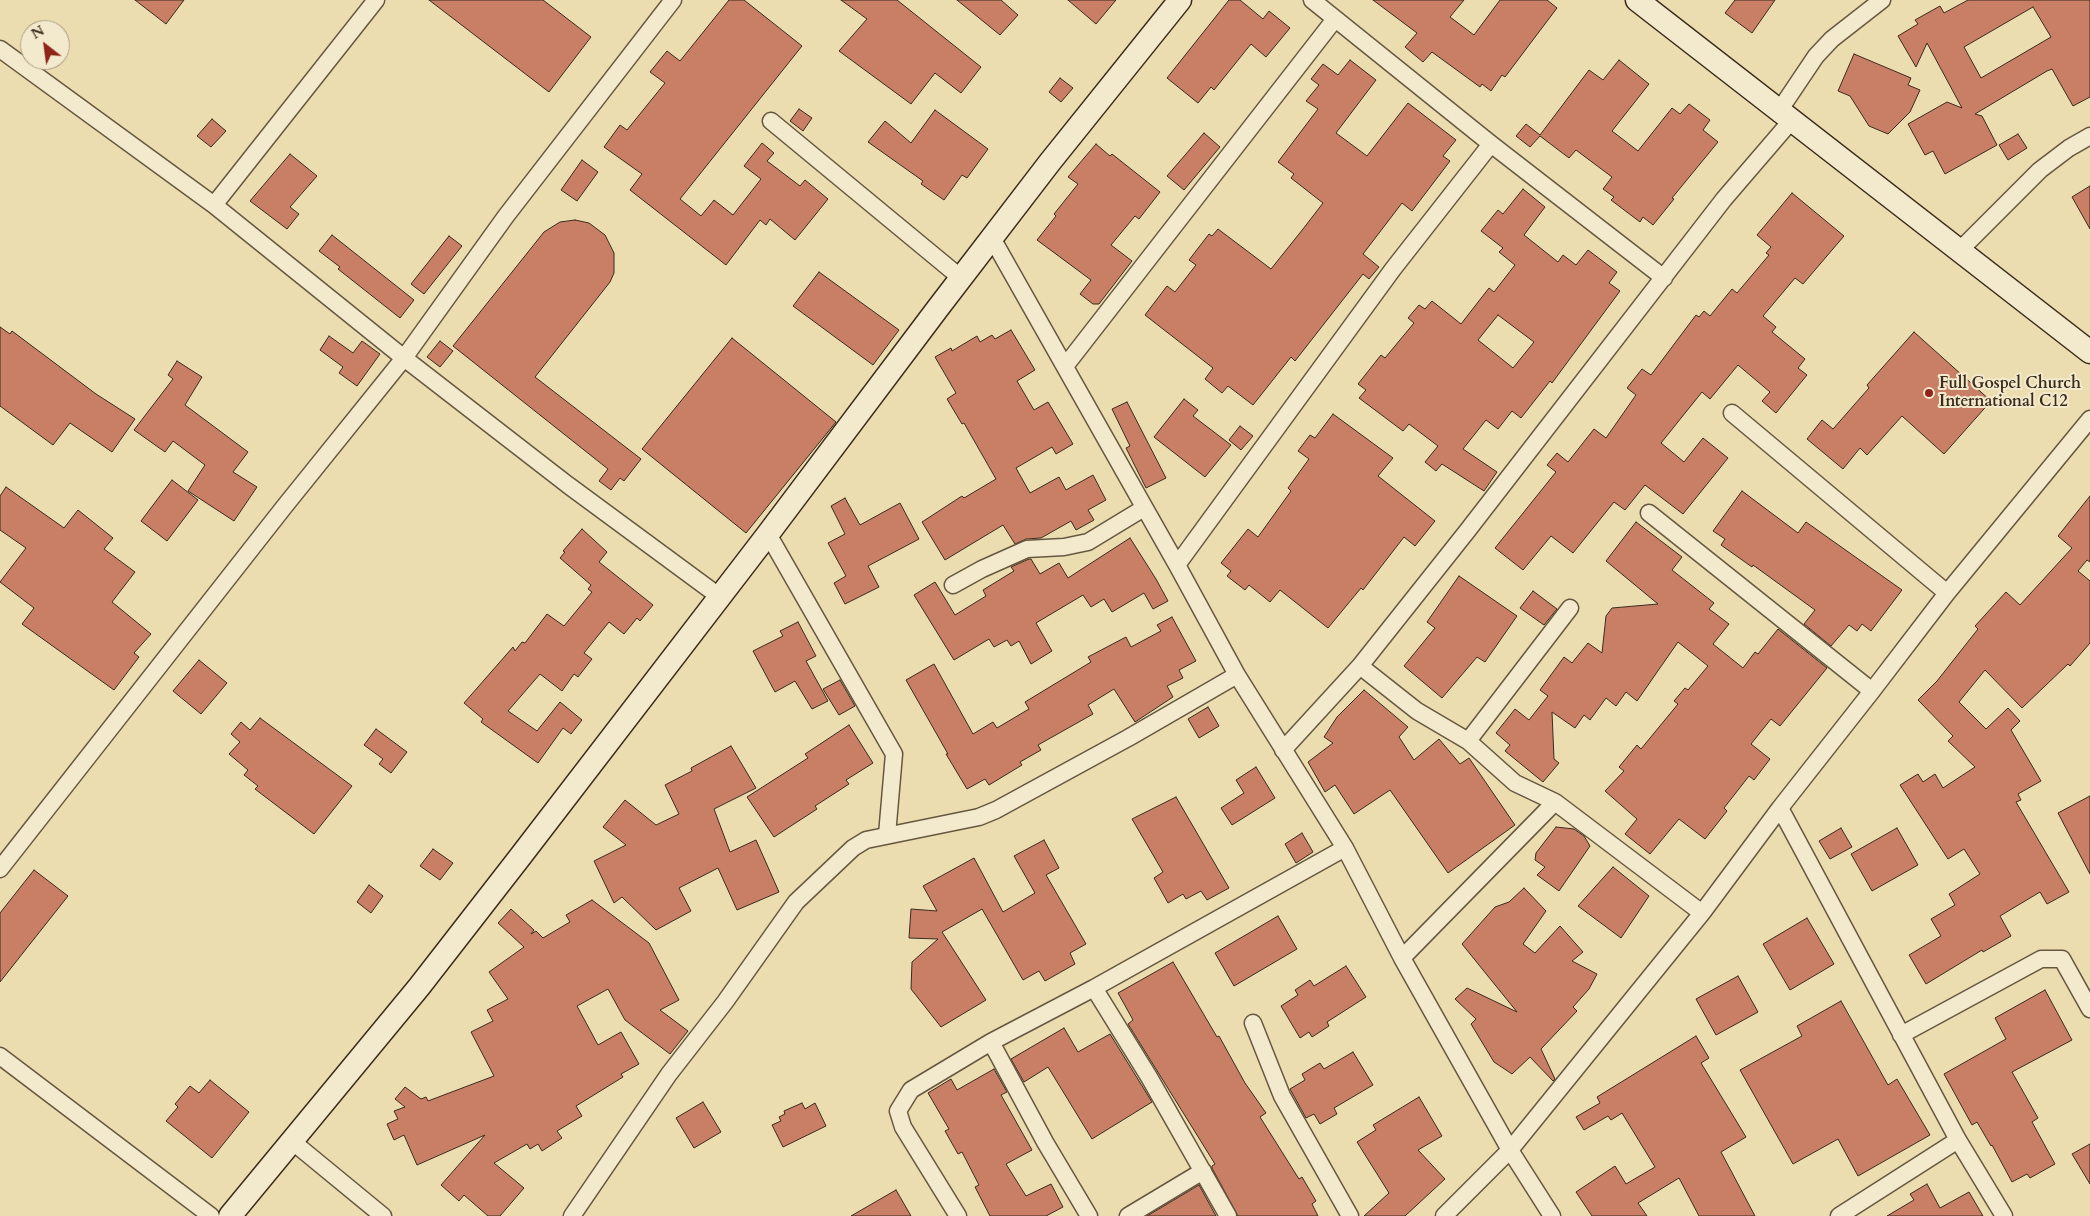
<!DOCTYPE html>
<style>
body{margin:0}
#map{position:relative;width:2090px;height:1216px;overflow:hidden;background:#ecddb0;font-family:Cardo,serif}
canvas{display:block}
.north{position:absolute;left:20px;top:20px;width:50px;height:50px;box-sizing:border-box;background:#f3e9cc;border:1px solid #a99d85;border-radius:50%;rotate:330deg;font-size:14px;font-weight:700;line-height:20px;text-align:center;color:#3a2b1b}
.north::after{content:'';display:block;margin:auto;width:18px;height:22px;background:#8f2418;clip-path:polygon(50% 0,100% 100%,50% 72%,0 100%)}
</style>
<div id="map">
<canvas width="2090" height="1216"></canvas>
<div class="north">N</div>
</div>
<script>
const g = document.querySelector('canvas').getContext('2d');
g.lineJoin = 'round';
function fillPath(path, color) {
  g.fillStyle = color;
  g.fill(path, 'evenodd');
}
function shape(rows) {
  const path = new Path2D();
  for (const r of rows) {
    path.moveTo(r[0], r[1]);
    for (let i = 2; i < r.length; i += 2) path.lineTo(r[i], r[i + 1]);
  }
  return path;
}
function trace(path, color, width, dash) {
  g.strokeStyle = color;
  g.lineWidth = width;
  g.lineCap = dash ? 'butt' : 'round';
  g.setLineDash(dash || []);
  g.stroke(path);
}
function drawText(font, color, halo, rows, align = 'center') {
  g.font = font + ' Cardo,serif';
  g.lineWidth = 4;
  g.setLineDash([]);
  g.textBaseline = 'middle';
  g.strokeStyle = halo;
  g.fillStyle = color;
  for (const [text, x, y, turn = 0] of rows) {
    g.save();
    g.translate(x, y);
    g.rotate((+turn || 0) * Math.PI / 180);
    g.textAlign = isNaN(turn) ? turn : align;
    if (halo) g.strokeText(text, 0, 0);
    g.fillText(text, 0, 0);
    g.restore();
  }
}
const building = shape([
 [135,0,184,0,166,24,135,0],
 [429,0,543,0,591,37,549,92,429,0],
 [729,0,744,0,802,46,680,199,701,216,714,200,733,215,761,179,744,166,762,143,774,153,767,161,800,186,805,180,828,199,795,240,770,219,766,225,760,220,726,265,630,190,642,174,604,147,620,125,627,130,665,83,650,72,667,51,680,61,729,0],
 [841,0,897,0,981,67,961,93,935,73,911,104,839,51,867,19,841,0],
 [957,0,1001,0,1018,15,1000,35,957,0],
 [1068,0,1116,0,1096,24,1068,0],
 [1229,0,1240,0,1263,19,1269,11,1290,28,1266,57,1251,44,1214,90,1211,87,1198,103,1167,78,1229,0],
 [1373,0,1464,0,1450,17,1474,35,1500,0,1547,0,1557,8,1505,77,1502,75,1491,91,1482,84,1480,87,1432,52,1423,62,1405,47,1417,33,1373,0],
 [1735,0,1775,0,1752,33,1725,13,1735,0],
 [1968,0,2090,0,2090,97,2073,106,2052,69,2047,71,1975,114,1982,116,1997,145,1945,174,1933,151,1925,155,1908,124,1947,102,1962,108,1927,43,1916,67,1898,36,1918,24,1915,20,1940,6,1944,13,1968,0],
 [2033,7,2051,37,1981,78,1964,47,2033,7],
 [1854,54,1911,78,1908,85,1920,90,1910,112,1888,134,1869,126,1850,96,1838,91,1854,54],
 [1350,60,1376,80,1336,133,1367,156,1408,103,1456,140,1443,156,1450,161,1412,211,1402,203,1363,254,1379,267,1369,279,1363,274,1295,361,1291,357,1253,405,1228,386,1222,393,1205,379,1213,368,1145,315,1167,286,1175,292,1196,265,1189,260,1209,234,1212,236,1218,229,1271,269,1303,229,1323,203,1291,178,1294,174,1278,162,1318,109,1306,101,1319,85,1311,79,1323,64,1338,75,1350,60],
 [1619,60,1649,84,1612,131,1638,151,1672,108,1680,114,1689,104,1710,120,1703,130,1718,142,1672,198,1674,199,1653,225,1643,217,1640,222,1611,200,1614,197,1603,189,1612,177,1576,150,1569,158,1540,136,1530,147,1516,136,1526,124,1540,135,1589,70,1603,80,1619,60],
 [1060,78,1073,88,1061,102,1049,92,1060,78],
 [799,109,812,118,803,131,790,121,799,109],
 [935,110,988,149,967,178,962,175,944,200,921,184,923,181,868,142,885,121,911,143,935,110],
 [212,119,226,131,211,147,197,136,212,119],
 [1204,133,1220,147,1184,190,1167,176,1204,133],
 [2018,134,2027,148,2008,160,1999,145,2018,134],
 [1096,144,1110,156,1112,154,1160,192,1139,219,1135,216,1111,245,1132,261,1099,304,1093,304,1080,294,1091,280,1037,240,1056,216,1054,214,1078,184,1068,177,1096,144],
 [290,154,317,176,290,207,299,214,287,229,250,201,290,154],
 [582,160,598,172,577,201,561,190,582,160],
 [2090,186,2090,229,2072,197,2090,186],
 [1523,189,1545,207,1524,235,1558,262,1563,255,1576,265,1588,250,1617,272,1609,283,1620,291,1552,383,1550,381,1521,418,1512,411,1498,429,1486,420,1463,449,1497,472,1484,491,1442,464,1436,471,1425,462,1438,446,1409,424,1403,431,1359,398,1366,390,1358,384,1381,355,1385,358,1414,323,1408,318,1419,305,1425,309,1432,301,1461,324,1489,288,1494,292,1515,265,1499,252,1503,248,1481,231,1498,210,1503,214,1523,189],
 [1498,315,1534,342,1513,368,1478,340,1498,315],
 [1792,193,1844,236,1803,284,1795,278,1763,316,1776,327,1772,332,1805,359,1798,368,1807,375,1776,413,1762,401,1770,392,1738,365,1710,399,1702,392,1661,443,1684,462,1703,438,1728,458,1683,514,1645,485,1625,510,1614,502,1573,553,1551,536,1523,570,1495,548,1556,472,1547,465,1557,453,1568,462,1594,429,1606,438,1636,395,1627,388,1642,369,1651,375,1696,315,1699,317,1704,311,1710,316,1732,289,1737,293,1769,255,1766,253,1771,247,1757,235,1792,193],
 [575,220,589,223,605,235,614,253,614,273,610,282,535,377,641,459,624,481,620,478,611,490,599,481,608,469,453,346,544,232,560,222,575,220],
 [332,235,414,300,400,318,338,269,340,267,319,251,332,235],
 [449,236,462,246,424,294,411,284,449,236],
 [819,272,899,330,873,365,793,306,819,272],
 [0,327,10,334,12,331,96,394,135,419,112,452,70,423,53,445,0,406,0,327],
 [1011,330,1035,370,1017,381,1034,410,1048,402,1073,444,1056,454,1052,447,1016,468,1030,493,1059,477,1066,490,1093,475,1106,500,1088,510,1094,520,1076,530,1071,521,1041,538,1026,539,1015,544,1003,525,945,560,922,522,962,496,964,498,996,479,964,423,962,424,947,399,956,393,935,357,951,348,952,351,977,336,980,342,992,335,995,339,1011,330],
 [1914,332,1991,401,1944,454,1902,416,1867,455,1860,448,1843,469,1807,439,1822,420,1833,429,1869,388,1867,385,1914,332],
 [329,336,353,353,362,341,380,354,357,386,339,373,343,367,320,350,329,336],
 [732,338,836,422,746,533,642,449,732,338],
 [440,341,453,351,440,367,427,357,440,341],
 [177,361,202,377,185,405,248,452,233,472,257,487,234,521,188,491,205,465,173,441,165,452,134,430,173,379,168,375,177,361],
 [1184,399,1198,410,1193,416,1231,445,1205,477,1154,437,1184,399],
 [1127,402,1166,478,1146,488,1126,448,1130,446,1112,409,1127,402],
 [1333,414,1393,458,1378,476,1435,521,1415,546,1404,537,1363,590,1361,588,1328,628,1280,590,1270,602,1249,585,1245,590,1227,576,1231,571,1221,563,1248,529,1258,537,1291,491,1288,488,1309,459,1298,451,1310,435,1315,438,1333,414],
 [1240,426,1253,436,1241,450,1229,440,1240,426],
 [172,480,198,500,167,541,141,521,172,480],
 [6,487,64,528,78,510,113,538,104,549,135,572,112,602,151,634,134,653,139,657,114,690,22,624,34,608,0,582,26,548,0,530,0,496,6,487],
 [1742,491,1798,533,1806,522,1902,590,1871,631,1862,624,1857,631,1849,625,1831,646,1804,624,1815,610,1753,565,1752,567,1721,545,1725,539,1713,531,1742,491],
 [2090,496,2090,562,2087,560,2078,571,2090,581,2090,643,2070,666,2068,664,2022,708,1985,670,1959,702,1986,729,2008,708,2020,721,2011,730,2041,781,2018,794,2021,800,2016,802,2069,892,2047,904,2040,892,2000,916,2011,936,1983,952,1982,950,1926,984,1909,955,1941,936,1931,919,1955,905,1949,894,1980,874,1964,849,1948,859,1900,785,1918,774,1923,782,1935,774,1943,788,1975,767,1948,741,1953,736,1918,700,1937,681,1978,629,1975,626,2006,592,2020,605,2072,548,2058,536,2090,496],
 [845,498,860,525,900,503,919,539,868,566,879,587,845,604,834,583,846,576,828,543,845,534,831,506,845,498],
 [1636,522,1682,557,1672,570,1714,603,1709,609,1729,624,1713,644,1743,668,1755,652,1758,654,1778,629,1827,668,1780,726,1771,719,1751,744,1770,759,1754,780,1749,776,1724,808,1727,811,1705,839,1679,819,1650,854,1625,834,1637,819,1605,791,1624,771,1619,767,1637,745,1641,749,1678,704,1674,701,1685,688,1688,690,1708,666,1678,642,1637,701,1626,692,1616,706,1606,698,1590,720,1584,715,1575,728,1552,712,1554,759,1559,763,1543,782,1505,751,1510,745,1496,733,1515,709,1529,720,1548,696,1540,690,1564,657,1572,663,1588,643,1602,653,1606,616,1612,608,1658,604,1606,561,1636,522],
 [582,529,607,552,599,562,653,605,640,621,637,618,624,634,609,622,584,653,592,659,578,677,574,674,562,691,540,674,508,711,537,731,560,702,582,720,571,734,563,728,538,763,481,722,483,719,464,703,513,647,515,651,522,642,525,643,547,614,564,626,592,592,588,589,591,585,560,558,565,552,563,551,582,529],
 [1130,538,1156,579,1168,601,1153,609,1144,593,1112,612,1104,599,1091,607,1083,595,1036,623,1052,651,1031,664,1019,641,1011,646,1007,640,994,647,989,639,954,660,914,595,935,582,955,615,986,596,983,590,1014,571,1011,567,1029,559,1031,559,1040,574,1059,563,1068,578,1130,538],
 [1459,576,1517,616,1485,662,1477,657,1442,698,1404,666,1435,628,1427,622,1459,576],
 [1533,591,1557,609,1544,625,1520,608,1533,591],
 [1172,617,1196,661,1179,670,1183,678,1167,686,1173,697,1135,722,1114,689,1088,705,1093,714,1038,745,1041,750,1020,762,1022,765,989,785,985,779,967,789,946,754,948,754,906,680,934,664,973,734,993,722,997,728,1029,709,1025,702,1091,662,1088,657,1126,637,1131,647,1161,631,1157,625,1172,617],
 [798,622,816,656,806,661,828,701,812,709,795,681,775,692,753,651,783,636,780,631,798,622],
 [199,660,227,683,201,714,173,691,199,660],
 [840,680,855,706,839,715,823,689,840,680],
 [1364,690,1408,727,1399,737,1414,760,1439,739,1460,764,1469,758,1515,825,1448,873,1390,790,1354,814,1335,785,1325,792,1308,762,1333,743,1324,737,1337,717,1364,690],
 [1208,707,1219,726,1199,738,1188,719,1208,707],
 [260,718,352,786,314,834,255,789,258,786,244,775,248,770,229,754,240,742,231,734,241,722,250,730,260,718],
 [849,725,873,763,846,780,849,784,815,806,817,809,774,837,747,797,808,758,805,754,849,725],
 [376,729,407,752,391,773,379,764,383,759,364,745,376,729],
 [731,746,756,788,714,809,730,852,756,840,779,892,737,910,718,868,679,888,691,911,656,930,622,897,614,903,594,861,626,845,603,827,625,800,656,825,679,814,665,785,692,771,691,768,731,746],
 [1256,767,1275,798,1232,825,1221,808,1244,793,1236,780,1256,767],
 [2090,796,2090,874,2058,813,2090,796],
 [1176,797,1229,888,1207,900,1201,891,1186,899,1183,894,1168,903,1154,878,1163,872,1132,819,1176,797],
 [1556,827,1574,829,1584,836,1590,846,1559,891,1537,875,1545,867,1535,860,1536,853,1556,827],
 [1841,828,1852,847,1830,859,1819,841,1841,828],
 [1897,828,1918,865,1872,891,1851,854,1897,828],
 [1302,833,1313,852,1296,863,1285,844,1302,833],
 [1044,840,1059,868,1046,875,1086,944,1070,953,1075,964,1045,981,1039,971,1023,980,982,909,942,932,986,1000,941,1027,911,989,912,962,938,939,909,938,911,909,937,911,923,886,974,858,1003,912,1035,893,1014,856,1044,840],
 [433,849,453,863,440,880,420,866,433,849],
 [1613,867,1649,896,1621,938,1578,906,1613,867],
 [34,870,68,896,0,982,0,913,34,870],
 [369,885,383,896,371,913,357,902,369,885],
 [1524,888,1546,911,1523,944,1535,953,1560,926,1583,952,1572,961,1597,974,1589,989,1573,1007,1577,1011,1541,1049,1555,1079,1553,1081,1530,1057,1512,1074,1494,1062,1471,1024,1476,1019,1455,999,1467,988,1517,1012,1462,944,1495,907,1509,902,1524,888],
 [592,900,649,943,679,1000,660,1010,688,1031,670,1054,625,1020,608,989,577,1006,598,1045,621,1032,639,1064,621,1074,623,1077,576,1106,582,1116,557,1131,562,1138,542,1151,538,1144,530,1149,527,1144,494,1163,524,1188,500,1216,488,1216,464,1195,459,1201,441,1185,485,1135,417,1165,404,1135,394,1140,387,1124,398,1119,394,1111,405,1107,395,1099,405,1087,421,1099,426,1097,428,1101,494,1076,471,1032,493,1021,487,1010,508,999,489,972,524,947,498,923,511,909,534,930,531,934,536,931,543,938,570,922,566,915,592,900],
 [1278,916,1297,949,1234,986,1215,953,1278,916],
 [1807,918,1834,964,1790,990,1763,944,1807,918],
 [1173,962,1217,1037,1219,1036,1245,1083,1266,1113,1260,1117,1299,1179,1302,1177,1316,1201,1312,1204,1318,1216,1238,1216,1212,1168,1212,1166,1215,1164,1128,1024,1133,1020,1118,993,1173,962],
 [1346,966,1366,997,1327,1022,1329,1026,1312,1037,1309,1032,1300,1038,1281,1006,1298,995,1295,990,1310,980,1314,986,1346,966],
 [1738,976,1758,1012,1716,1035,1696,999,1738,976],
 [2045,990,2072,1040,2012,1072,2038,1118,2032,1122,2055,1164,2030,1178,2027,1174,2012,1182,1992,1145,1991,1146,1977,1122,1972,1125,1944,1074,2006,1039,1995,1018,2045,990],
 [1841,1001,1888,1085,1897,1079,1930,1135,1858,1176,1838,1139,1793,1164,1740,1070,1802,1036,1797,1026,1841,1001],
 [1064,1028,1078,1052,1110,1034,1152,1102,1092,1139,1048,1067,1024,1082,1011,1059,1064,1028],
 [1696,1036,1709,1058,1701,1063,1746,1137,1721,1152,1755,1216,1699,1216,1679,1178,1638,1203,1647,1216,1592,1216,1576,1192,1615,1166,1626,1184,1655,1167,1622,1113,1611,1120,1608,1116,1584,1130,1576,1117,1600,1103,1597,1097,1696,1036],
 [1353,1052,1373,1085,1334,1108,1337,1114,1320,1124,1314,1114,1306,1118,1290,1089,1305,1080,1302,1074,1320,1063,1324,1069,1353,1052],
 [994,1069,1007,1092,1001,1095,1032,1150,1006,1164,1026,1196,1051,1184,1063,1207,1046,1216,990,1216,975,1187,979,1185,962,1152,958,1154,945,1131,949,1129,928,1093,951,1079,957,1090,994,1069],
 [210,1080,249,1112,212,1158,166,1121,178,1107,175,1104,190,1086,199,1093,210,1080],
 [1419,1097,1442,1136,1418,1150,1445,1179,1405,1216,1364,1216,1389,1193,1357,1142,1376,1130,1373,1125,1419,1097],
 [703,1102,721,1132,694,1148,676,1118,703,1102],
 [802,1103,805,1109,815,1103,826,1126,783,1147,772,1125,781,1121,779,1117,785,1114,784,1111,802,1103],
 [2090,1144,2090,1184,2072,1154,2090,1144],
 [1927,1184,1940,1208,1969,1192,1983,1216,1887,1216,1914,1200,1910,1194,1927,1184],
 [1199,1185,1216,1216,1147,1216,1199,1185],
 [896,1190,911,1216,851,1216,896,1190]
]);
fillPath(building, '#c87f66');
trace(building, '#3a2b1b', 1);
const street = shape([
 [1312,0,1491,144,1664,278],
 [0,49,214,205,404,358,568,485,720,597],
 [1779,111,1816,56,1832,39,1882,0],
 [771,121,961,278],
 [214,205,376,0],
 [992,238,1177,565,1237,675,1345,848,1402,958,1510,1150,1552,1216],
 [1959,251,2040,170,2069,148,2090,136],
 [1066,365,1335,19],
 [1732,413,1947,593],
 [1649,513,1872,691],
 [768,534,894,754,887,835],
 [1177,565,1393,269,1491,144],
 [953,585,982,569,1027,549,1064,547,1088,542,1144,508],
 [1360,666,1417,711,1468,741,1515,783,1555,802,1702,913],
 [1468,741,1570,608],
 [1283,750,1360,666,1468,530,1724,199,1791,121],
 [1780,808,1958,1140,2004,1216],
 [0,869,284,507,404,358,506,216,673,0],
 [1402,958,1555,802],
 [1094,988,1149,1077,1228,1216],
 [1253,1023,1282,1096,1350,1216],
 [1901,1035,2041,959,2062,959,2090,1009],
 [991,1042,1045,1142,1089,1216],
 [0,1056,211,1216],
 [293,1142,383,1216],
 [572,1216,669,1074,725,1002,796,902,853,848,866,840,979,817,996,810,1128,738,1237,675],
 [958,1216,903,1127,898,1111,911,1090,991,1042,1094,988,1345,848],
 [1128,1216,1203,1171],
 [1444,1216,1510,1150,1702,913,1780,808,1872,691,1947,593,2090,419],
 [1839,1216,1958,1140]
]);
const secondary = shape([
 [1637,0,2090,352],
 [230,1216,419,987,520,857,768,534,938,308,1050,162,1180,0]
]);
trace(street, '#665840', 19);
trace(secondary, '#3a2b1b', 25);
trace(street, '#f3e9cc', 16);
trace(secondary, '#f3e9cc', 22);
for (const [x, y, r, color] of [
 [1929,393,5,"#8f2418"]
]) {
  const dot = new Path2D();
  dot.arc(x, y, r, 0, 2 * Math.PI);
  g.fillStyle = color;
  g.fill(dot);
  trace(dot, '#f3e9cc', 2);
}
drawText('bold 16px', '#3a2b1b', '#f3e9cc', [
 ["Full Gospel Church",1939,384],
 ["International C12",1939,402]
], 'left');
</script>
